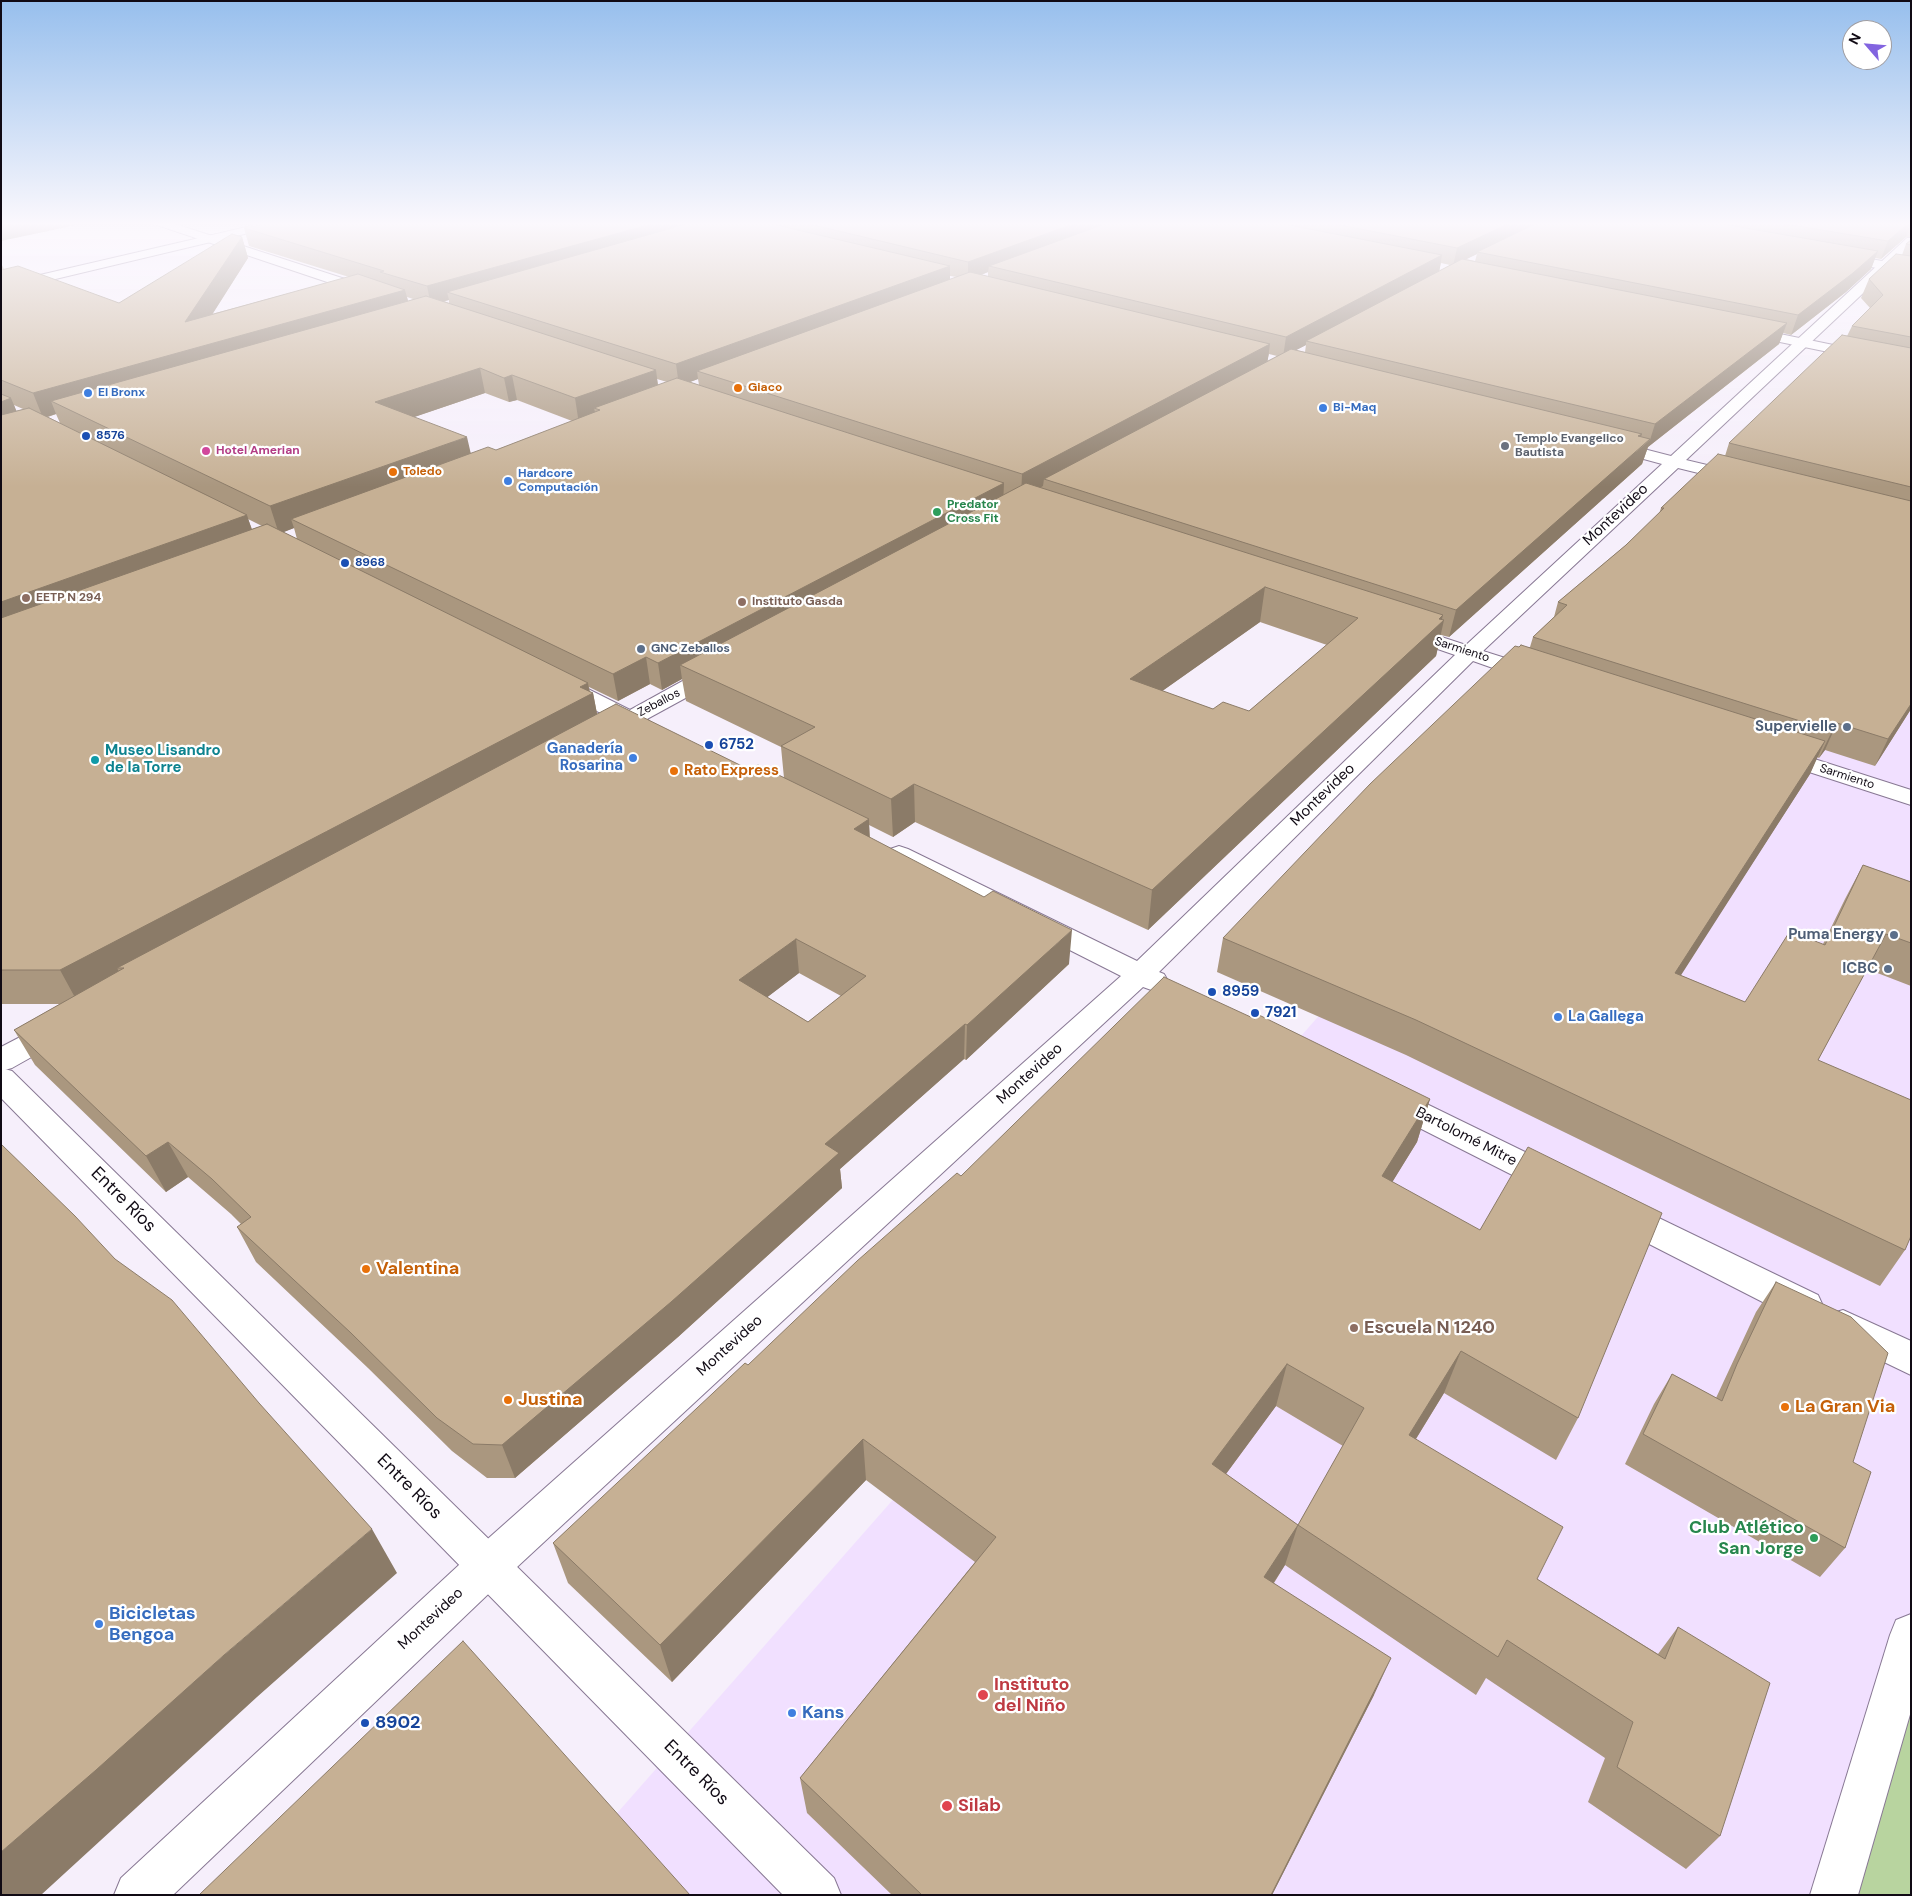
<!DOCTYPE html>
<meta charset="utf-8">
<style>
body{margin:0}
#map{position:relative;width:1912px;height:1896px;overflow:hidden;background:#f6effb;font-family:"DM Sans",sans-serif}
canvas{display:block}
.frame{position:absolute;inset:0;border:2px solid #100a14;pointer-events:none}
.north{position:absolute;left:1842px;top:20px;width:50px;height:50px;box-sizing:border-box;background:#fff;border:1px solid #9f9da1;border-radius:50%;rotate:297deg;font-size:14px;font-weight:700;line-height:20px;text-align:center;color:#100a14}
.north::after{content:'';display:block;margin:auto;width:18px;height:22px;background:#8264e0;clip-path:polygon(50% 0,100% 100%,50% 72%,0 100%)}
</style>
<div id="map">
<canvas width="1912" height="1896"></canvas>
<div class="frame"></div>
<div class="north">N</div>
</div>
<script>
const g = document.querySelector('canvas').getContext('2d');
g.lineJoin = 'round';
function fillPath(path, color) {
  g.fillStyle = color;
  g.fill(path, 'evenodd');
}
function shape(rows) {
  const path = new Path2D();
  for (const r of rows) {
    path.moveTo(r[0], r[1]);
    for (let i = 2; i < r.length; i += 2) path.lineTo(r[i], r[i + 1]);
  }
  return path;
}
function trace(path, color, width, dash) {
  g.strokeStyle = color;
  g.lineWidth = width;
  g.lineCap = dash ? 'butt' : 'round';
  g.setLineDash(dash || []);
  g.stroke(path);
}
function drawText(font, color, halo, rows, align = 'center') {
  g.font = font + ' "DM Sans",sans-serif';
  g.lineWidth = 4.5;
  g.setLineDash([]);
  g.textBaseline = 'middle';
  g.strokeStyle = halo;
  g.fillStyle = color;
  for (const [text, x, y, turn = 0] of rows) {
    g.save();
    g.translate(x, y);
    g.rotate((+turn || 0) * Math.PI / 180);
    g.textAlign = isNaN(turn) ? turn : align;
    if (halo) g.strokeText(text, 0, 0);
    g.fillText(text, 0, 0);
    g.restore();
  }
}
fillPath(shape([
 [1610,685,1911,702,1911,1895,545,1895]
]), '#f1e0ff');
fillPath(shape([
 [1911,1635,1911,1895,1834,1895]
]), '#b8d49f');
const street = shape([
 [152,222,169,222,376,289,377,292,376,295,366,295,154,224,152,222],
 [1907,238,1911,238,1911,248,1686,460,1745,474,1748,478,1745,482,1739,483,1678,468,1483,651,1540,669,1543,674,1540,679,1532,680,1524,679,1473,661,1159,972,1164,974,1168,981,1164,988,1154,991,1143,987,503,1580,173,1895,114,1895,121,1878,473,1552,1121,976,890,859,886,854,890,849,899,846,908,849,1137,961,1455,655,1397,635,1394,631,1397,627,1404,625,1411,627,1466,645,1662,464,1603,448,1601,445,1603,442,1609,440,1671,456,1907,238],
 [716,666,724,667,727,672,724,677,647,719,653,725,650,730,642,732,630,728,617,733,609,731,606,726,613,719,554,690,551,685,554,680,562,679,570,680,630,710,708,667,716,666],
 [1777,747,1911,790,1911,805,1769,759,1765,754,1769,749,1777,747],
 [59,1019,69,1022,74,1029,69,1036,12,1068,1,1071,1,1047,49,1022,59,1019],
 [1391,1089,1402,1092,1564,1171,1568,1180,1564,1189,1552,1193,1540,1189,1380,1108,1376,1100,1380,1092,1391,1089],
 [1622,1202,1634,1206,1818,1295,1823,1306,1818,1317,1805,1321,1792,1317,1610,1224,1605,1215,1610,1206,1622,1202],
 [1843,1310,1911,1341,1911,1375,1830,1336,1825,1325,1830,1314,1843,1310]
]);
const secondary = shape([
 [268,222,288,222,282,225,1,292,1,284,268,222],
 [1836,253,1911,266,1911,274,1832,260,1830,257,1832,254,1836,253],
 [1746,327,1911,361,1911,369,1741,334,1739,331,1741,328,1746,327],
 [1,1068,12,1071,834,1878,841,1895,783,1895,1,1098,1,1068]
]);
const primary = shape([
 [1911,1614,1911,1711,1858,1895,1810,1895,1890,1635,1896,1620,1911,1614]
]);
trace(street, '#887894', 2);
trace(secondary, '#887894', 2);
trace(primary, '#887894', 2);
fillPath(street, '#fff');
fillPath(secondary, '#fff');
fillPath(primary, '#fff');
fillPath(shape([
 [274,222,1911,222,1911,237,1906,237,1881,259,1875,258,1871,269,1846,292,1791,335,1783,333,1779,344,1648,447,1642,464,1449,637,1441,635,1436,656,1148,930,915,822,893,837,869,825,870,838,1069,964,966,1060,964,1059,840,1169,842,1188,678,1337,515,1478,487,1478,452,1451,368,1368,256,1262,237,1227,241,1224,231,1214,188,1177,166,1192,35,1065,14,1030,60,1004,1,1004,1,263,4,269,119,303,242,237,248,258,212,314,349,277,249,246,244,228],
 [1477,254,1475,261,1466,259],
 [1441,263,1450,265,1439,271],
 [988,272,988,277,981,275],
 [950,276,957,277,950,280],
 [407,297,413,299,408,301],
 [449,300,449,303,444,301],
 [1306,345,1305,352,1296,350],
 [1269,354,1277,356,1267,361],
 [657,379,667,382,658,385],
 [698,379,699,385,690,382],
 [485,393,509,402,517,400,572,421,496,450,471,453,414,417],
 [14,405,23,409,16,411],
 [56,414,60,423,48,417],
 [248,519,262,526,252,529],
 [294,528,297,539,283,532],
 [1260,622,1327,645,1249,711,1213,709,1162,691],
 [682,679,686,701,781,747,784,778,750,770,597,714,593,693,590,692,589,687,618,701,650,684,662,690],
 [799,973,841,996,808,1022,767,997],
 [1911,240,1911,709,1875,766,1825,750,1819,758,1817,757,1810,774,1680,975,1745,1002,1823,944,1845,899,1863,865,1911,882,1911,986,1867,969,1818,1060,1905,1250,1880,1286,1406,1055,1217,972,1223,938,1519,647,1530,647,1533,637,1554,617,1558,602,1626,545,1659,514,1661,508,1725,456,1729,443,1847,336,1852,326,1870,308,1861,298,1869,279,1902,255,1906,244],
 [1430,1099,1417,1142,1392,1182,1578,1418,1556,1460,1444,1393,1416,1439,1537,1579,1658,1654,1678,1627,1720,1836,1686,1869,1588,1802,1605,1758,1486,1678,1476,1695,1285,1565,1274,1583,1374,1695,1272,1895,892,1895,807,1813,800,1778,975,1562,866,1480,672,1682,568,1583,553,1543,748,1365,961,1176],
 [1276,1406,1343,1446,1298,1525,1226,1474],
 [1776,1282,1853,1462,1845,1548,1820,1577,1625,1464,1654,1404,1672,1374,1716,1398,1756,1312]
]), '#aa977f');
fillPath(shape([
 [1,222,91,222,1,241],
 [659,222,709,222,447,292,449,300,431,305,427,286],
 [1079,222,1125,222,989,266,988,272,968,280,968,262],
 [1512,222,1544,222,1477,252,1477,254,1453,266,1457,248],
 [1910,222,1911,222,1911,224,1906,237,1881,259,1888,241],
 [242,237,248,258,193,345,185,322],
 [1878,251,1871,269,1846,292,1791,335,1798,315],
 [1442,255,1439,273,1306,341,1306,345,1283,357,1286,337],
 [950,266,950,286,697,371,698,379,679,386,676,364],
 [405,290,411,312,51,401,56,414,43,418,33,393],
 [1787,323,1779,344,1648,447,1642,464,1449,637,1456,610,1638,436,1642,434,1636,452,1650,440,1655,424],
 [1270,344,1267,366,1044,479,1043,486,1021,498,1022,474],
 [480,368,485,393,382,428,375,402],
 [656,370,659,394,594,408,596,417,579,424,575,398],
 [512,375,517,400,509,402,504,378],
 [11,398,22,424,1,430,1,402],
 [467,437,473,463,291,519,294,528,279,534,270,506],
 [1004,483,1003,507,680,665,682,679,662,690,658,663],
 [247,515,256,543,1,637,1,602],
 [1265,587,1260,622,1127,716,1130,679],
 [1443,615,1441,623,1444,620,1436,656,1148,930,1152,890],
 [646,657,650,684,618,701,613,674],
 [588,683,590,695,593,693,599,724,124,968,117,968,123,979,78,1003,60,970],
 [1911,704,1911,709,1875,766,1888,739],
 [1837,723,1825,750,1819,758,1832,731],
 [1825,741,1810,774,1660,1008,1675,973],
 [914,784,915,822,893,837,891,799],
 [869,819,870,853,854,829],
 [1072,930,1069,964,966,1060,967,1025],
 [796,939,799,973,744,1015,739,980],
 [965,1024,964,1059,840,1169,842,1188,678,1337,515,1478,502,1445,825,1144],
 [1430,1099,1417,1142,1369,1220,1382,1176],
 [168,1142,188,1177,166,1192,146,1156],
 [1461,1351,1444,1393,1393,1476,1409,1435],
 [1287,1364,1276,1406,1203,1505,1212,1464],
 [863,1439,866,1480,672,1682,660,1645],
 [1298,1525,1285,1565,1252,1616,1264,1577],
 [372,1529,397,1573,257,1697,136,1808,41,1895,1,1895,1,1852,224,1655],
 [1391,1658,1374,1695,1272,1895,1271,1895]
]), '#8b7b68');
const building = shape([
 [274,222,659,222,427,286,380,272,384,271,244,228,253,224,251,227,274,222],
 [693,222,764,222,950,266,676,364,447,292,693,222],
 [801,222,1079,222,968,262,801,222],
 [1110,222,1274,222,1442,255,1286,337,989,266,1110,222],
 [1325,222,1512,222,1457,248,1325,222],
 [1539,222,1711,222,1878,251,1853,273,1798,315,1477,252,1539,222],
 [1773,222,1910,222,1888,241,1773,222],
 [232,234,242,237,185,322,358,274,405,290,33,393,1,380,1,270,18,266,119,303,232,234],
 [1911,240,1911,245,1906,244,1911,240],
 [1896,254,1911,256,1911,337,1852,326,1883,295,1869,279,1896,254],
 [1462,259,1787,323,1655,424,1306,341,1462,259],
 [970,272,1270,344,1022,474,697,371,970,272],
 [426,296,656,370,575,398,512,375,504,378,480,368,375,402,467,437,270,506,51,401,426,296],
 [1842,335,1911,348,1911,487,1729,443,1842,335],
 [1291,349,1642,434,1638,436,1650,439,1456,610,1044,479,1291,349],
 [677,378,1004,483,658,663,646,657,613,674,291,519,488,447,496,450,600,410,594,408,677,378],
 [1,394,11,398,1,402,1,394],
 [29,408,247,515,1,602,1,415,29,408],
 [1718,454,1911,501,1911,704,1888,739,1837,723,1832,731,1533,637,1567,605,1558,602,1626,545,1664,508,1661,508,1718,454],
 [1026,483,1443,615,1439,619,1444,620,1152,890,914,784,891,799,781,746,815,727,680,665,1026,483],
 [1265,587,1358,618,1249,711,1223,702,1213,709,1130,679,1265,587],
 [267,524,588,683,580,687,593,693,60,970,1,970,1,618,267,524],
 [1521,645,1825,741,1675,973,1745,1002,1790,931,1825,945,1863,865,1911,882,1911,943,1886,934,1818,1060,1911,1100,1911,1236,1905,1250,1416,1020,1223,938,1370,784,1515,646,1519,647,1521,645],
 [616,704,750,770,758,765,869,819,854,829,984,897,993,891,1072,930,967,1025,965,1024,825,1144,839,1153,671,1302,502,1445,473,1444,437,1418,351,1333,237,1227,251,1217,212,1179,168,1142,146,1156,14,1030,124,968,117,968,616,704],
 [796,939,866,976,808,1022,739,980,796,939],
 [1164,977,1255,1019,1259,1015,1430,1099,1382,1176,1480,1230,1528,1147,1662,1213,1578,1418,1461,1351,1409,1435,1563,1527,1537,1579,1665,1659,1678,1627,1770,1683,1720,1836,1617,1767,1633,1722,1507,1640,1498,1657,1298,1525,1264,1577,1391,1658,1271,1895,922,1895,800,1778,996,1537,863,1439,660,1645,553,1543,745,1363,748,1365,857,1261,957,1173,961,1176,1164,977],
 [1287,1364,1364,1408,1298,1525,1212,1464,1287,1364],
 [1,1144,75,1216,115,1259,172,1300,259,1403,372,1529,224,1655,96,1770,1,1852,1,1144],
 [1776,1282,1851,1317,1888,1353,1853,1462,1871,1472,1845,1548,1643,1434,1672,1374,1722,1401,1737,1364,1776,1282],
 [463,1641,690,1895,199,1895,463,1641]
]);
fillPath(building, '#c6b094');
trace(building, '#8b7b68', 1);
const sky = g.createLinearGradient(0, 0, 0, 487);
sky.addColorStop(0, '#97bfed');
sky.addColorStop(0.46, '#fbf8fd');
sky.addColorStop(1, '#fbf8fd00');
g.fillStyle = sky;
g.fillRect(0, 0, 1912, 487);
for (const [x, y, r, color] of [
 [738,388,5,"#e8710a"],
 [88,393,5,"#3f7fe0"],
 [1323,408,5,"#3f7fe0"],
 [86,436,5,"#1a4fb4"],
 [1505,446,5,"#6b7280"],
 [206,451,5,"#d1479c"],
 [393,472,5,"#e8710a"],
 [508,481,5,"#3f7fe0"],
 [937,512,5,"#2e9e5b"],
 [345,563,5,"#1a4fb4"],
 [26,598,5,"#8d6e63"],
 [742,602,5,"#8d6e63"],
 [641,649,5,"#5c6f8a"],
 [1847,727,5,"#5c6f8a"],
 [709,745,5,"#1a4fb4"],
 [633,758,5,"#3f7fe0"],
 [95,760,5,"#0f9aa8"],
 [674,771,5,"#e8710a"],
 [1894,935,5,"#5c6f8a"],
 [1888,969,5,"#5c6f8a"],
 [1212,992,5,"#1a4fb4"],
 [1255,1013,5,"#1a4fb4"],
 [1558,1017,5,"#3f7fe0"],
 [366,1269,5,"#e8710a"],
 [1354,1328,5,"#8d6e63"],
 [508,1400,5,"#e8710a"],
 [1785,1407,5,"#e8710a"],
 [1814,1538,5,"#2e9e5b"],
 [99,1624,5,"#3f7fe0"],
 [983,1695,6,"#e0444e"],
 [792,1713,5,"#3f7fe0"],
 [365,1723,5,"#1a4fb4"],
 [947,1806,6,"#e0444e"]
]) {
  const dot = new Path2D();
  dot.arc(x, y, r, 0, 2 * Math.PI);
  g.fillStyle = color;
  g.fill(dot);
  trace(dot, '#fff', 2);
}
drawText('bold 12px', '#c56008', '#fff', [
 ["Giaco",748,388],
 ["Toledo",403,472]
], 'left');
drawText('bold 12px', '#366cbe', '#fff', [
 ["El Bronx",98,393],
 ["Bi-Maq",1333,408],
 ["Hardcore",518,474],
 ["Computación",518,488]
], 'left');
drawText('bold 12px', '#164399', '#fff', [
 ["8576",96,436],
 ["8968",355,563]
], 'left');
drawText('bold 12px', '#5b616d', '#fff', [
 ["Templo Evangelico",1515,439],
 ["Bautista",1515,453]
], 'left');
drawText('bold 12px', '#b23c85', '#fff', [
 ["Hotel Amerian",216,451]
], 'left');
drawText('bold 12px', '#27864d', '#fff', [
 ["Predator",947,505],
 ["Cross Fit",947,519]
], 'left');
drawText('bold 12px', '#785e54', '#fff', [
 ["EETP N 294",36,598],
 ["Instituto Gasda",752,602]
], 'left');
drawText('bold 12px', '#4e5e75', '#fff', [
 ["GNC Zeballos",651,649]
], 'left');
drawText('12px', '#100a14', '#fff', [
 ["Sarmiento",1462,650,18],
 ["Zeballos",659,703,-28],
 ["Sarmiento",1847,777,18]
]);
drawText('15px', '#100a14', '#fff', [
 ["Montevideo",1616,515,-43],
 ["Montevideo",1323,795,-44],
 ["Montevideo",1030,1074,-42],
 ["Bartolomé Mitre",1466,1137,27],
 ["Montevideo",730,1346,-42],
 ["Montevideo",431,1619,-43]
]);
drawText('bold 15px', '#4e5e75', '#fff', [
 ["Supervielle",1837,727],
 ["Puma Energy",1884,935],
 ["ICBC",1878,969]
], 'right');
drawText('bold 15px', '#164399', '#fff', [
 ["6752",719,745],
 ["8959",1222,992],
 ["7921",1265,1013]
], 'left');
drawText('bold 15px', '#366cbe', '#fff', [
 ["Ganadería",623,749],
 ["Rosarina",623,766],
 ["La Gallega",1568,1017,"left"]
], 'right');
drawText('bold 15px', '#0d838f', '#fff', [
 ["Museo Lisandro",105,751],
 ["de la Torre",105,768]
], 'left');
drawText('bold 15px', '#c56008', '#fff', [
 ["Rato Express",684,771]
], 'left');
drawText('18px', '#100a14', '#fff', [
 ["Entre Ríos",123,1200,45],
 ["Entre Ríos",409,1487,45],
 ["Entre Ríos",696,1773,45]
]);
drawText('bold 18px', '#c56008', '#fff', [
 ["Valentina",376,1269],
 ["Justina",518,1400],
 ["La Gran Via",1795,1407]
], 'left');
drawText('bold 18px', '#785e54', '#fff', [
 ["Escuela N 1240",1364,1328]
], 'left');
drawText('bold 18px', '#27864d', '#fff', [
 ["Club Atlético",1804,1528],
 ["San Jorge",1804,1549]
], 'right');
drawText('bold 18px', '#366cbe', '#fff', [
 ["Bicicletas",109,1614],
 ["Bengoa",109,1635],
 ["Kans",802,1713]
], 'left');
drawText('bold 18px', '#be3a42', '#fff', [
 ["Instituto",994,1685],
 ["del Niño",994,1706],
 ["Silab",958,1806]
], 'left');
drawText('bold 18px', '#164399', '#fff', [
 ["8902",375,1723]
], 'left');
</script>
